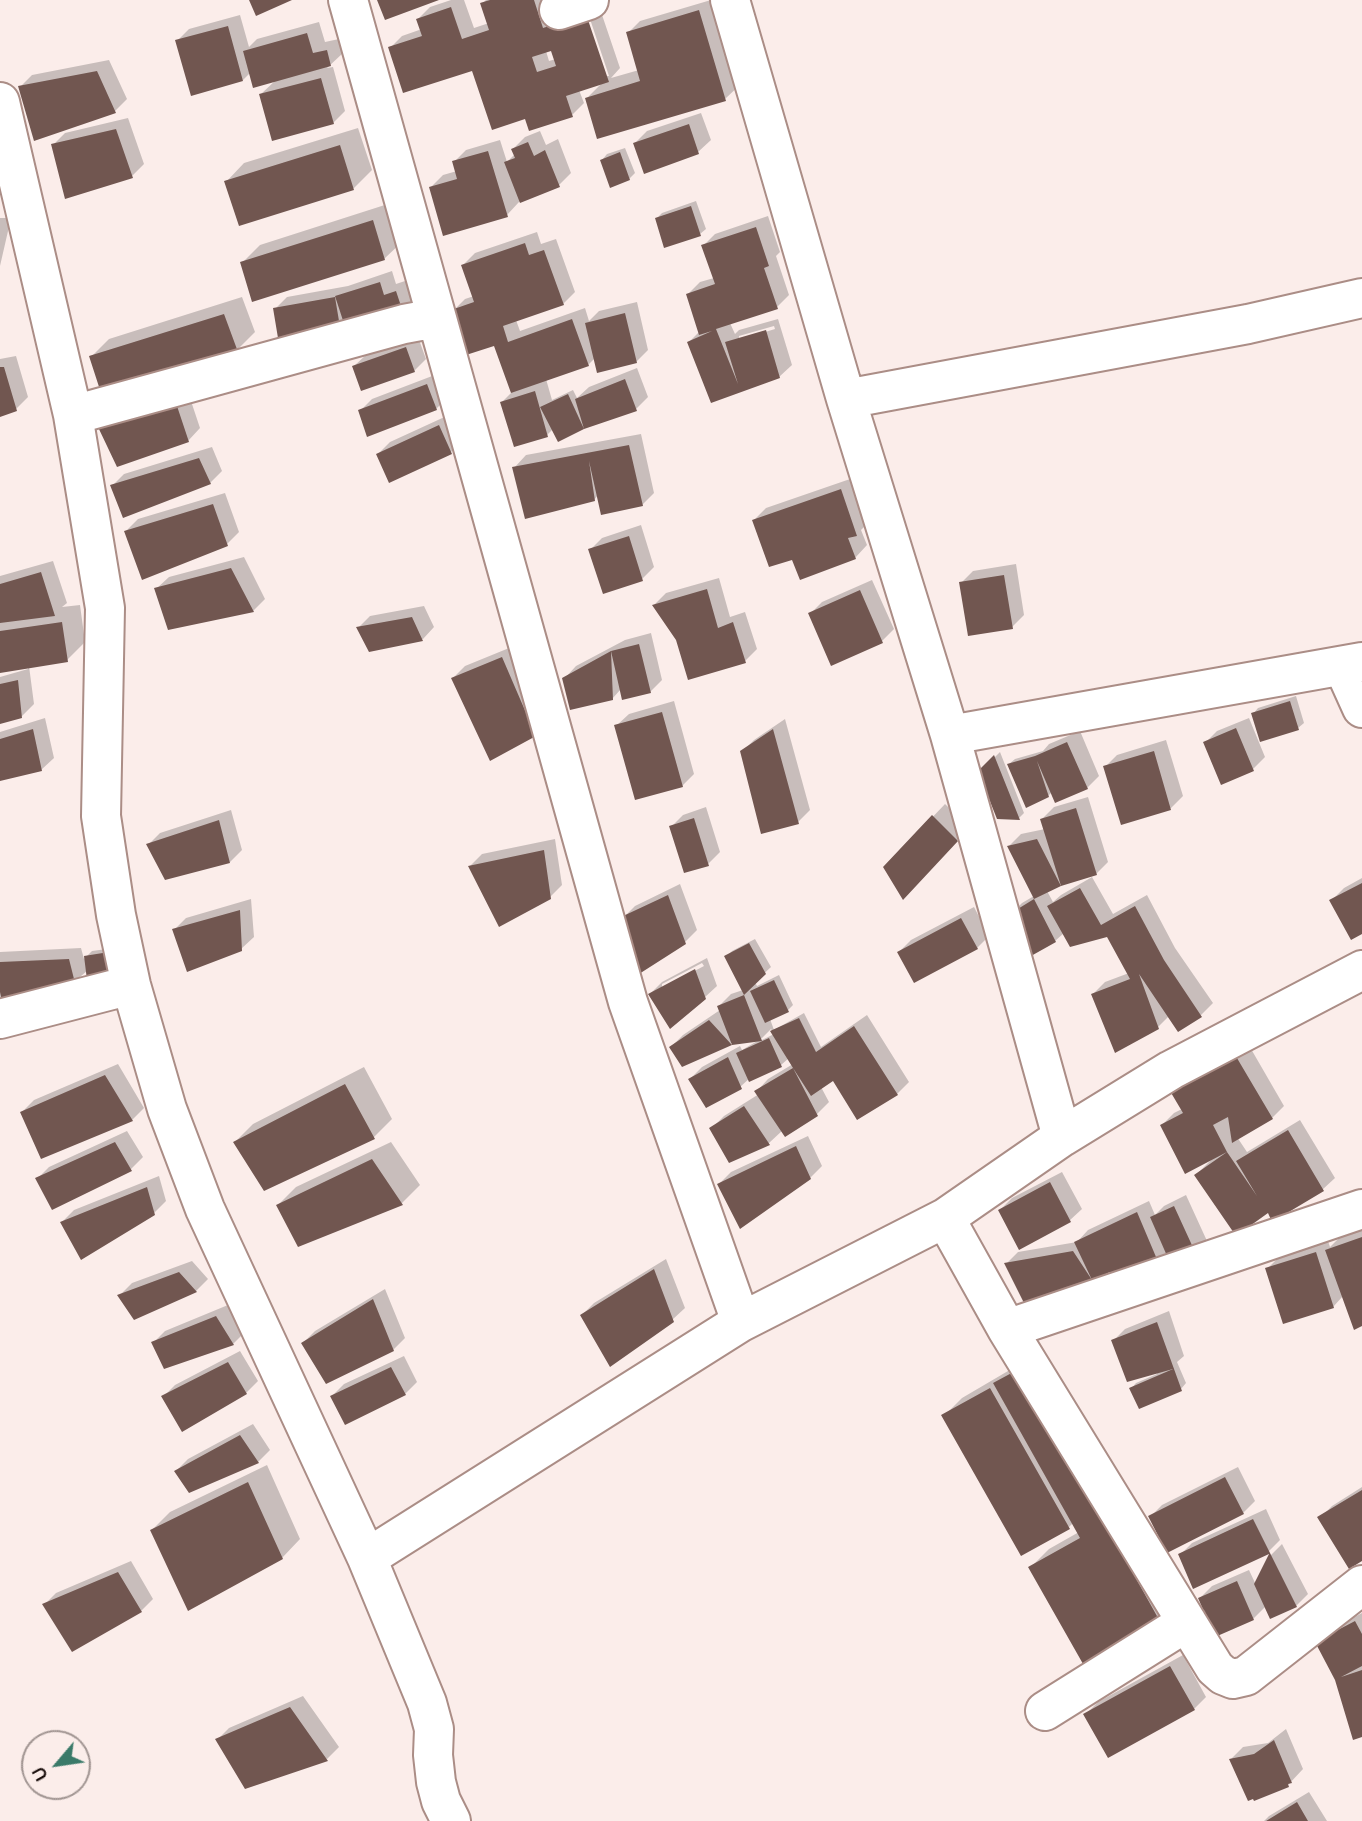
<!DOCTYPE html>
<style>
body{margin:0}
#map{position:relative;width:1362px;height:1821px;overflow:hidden;background:#fbedea;font-family:Quicksand,sans-serif}
canvas{display:block}
.north{position:absolute;left:21px;top:1730px;width:70px;height:70px;box-sizing:border-box;background:#fbedea;border:2px solid #a19592;border-radius:50%;rotate:241deg;font-size:19px;font-weight:700;line-height:28px;text-align:center;color:#1b100e}
.north::after{content:'';display:block;margin:auto;width:24px;height:32px;background:#3a7a69;clip-path:polygon(50% 0,100% 100%,50% 72%,0 100%)}
</style>
<div id="map">
<canvas width="1362" height="1821"></canvas>
<div class="north">U</div>
</div>
<script>
const g = document.querySelector('canvas').getContext('2d');
g.lineJoin = 'round';
function fillPath(path, color) {
  g.fillStyle = color;
  g.fill(path, 'evenodd');
}
function shape(rows) {
  const path = new Path2D();
  for (const r of rows) {
    path.moveTo(r[0], r[1]);
    for (let i = 2; i < r.length; i += 2) path.lineTo(r[i], r[i + 1]);
  }
  return path;
}
function trace(path, color, width, dash) {
  g.strokeStyle = color;
  g.lineWidth = width;
  g.lineCap = dash ? 'butt' : 'round';
  g.setLineDash(dash || []);
  g.stroke(path);
}
fillPath(shape([
 [451,0,464,0,474,28,489,23,482,4,486,0,549,0,605,76,609,76,586,7,598,3,620,68,611,78,639,70,628,33,640,21,711,0,744,81,725,99,587,98,602,83,579,90,584,103,572,115,526,116,473,69,390,48,402,36,422,29,418,19,430,7],
 [552,49,556,59,549,61,546,51],
 [240,15,249,47,257,39,319,22,325,42,339,39,343,53,327,68,333,67,345,111,333,123,261,94,276,80,251,72,243,80,177,41,189,29],
 [109,60,127,99,115,111,35,139,20,87,32,75],
 [701,113,711,140,698,152,635,143,647,131],
 [128,118,144,164,132,176,53,145,65,133],
 [358,128,372,170,354,188,240,224,226,182,244,163],
 [540,131,546,145,558,139,571,173,559,185,519,202,507,215,431,187,443,175,457,171,454,162,466,150,500,140,507,162,515,154,513,149,525,137],
 [625,148,635,173,629,179,602,160,607,154],
 [696,201,706,229,700,234,657,218,662,213],
 [391,203,403,241,384,259,242,263,260,245],
 [768,216,780,252,776,256,789,295,777,307,730,323,735,334,739,330,778,319,792,365,779,377,712,400,689,342,700,331,688,294,700,282,714,278,703,246,715,234],
 [774,326,775,329,739,340,739,336],
 [0,218,11,218,0,266],
 [537,232,541,244,556,239,575,292,563,304,516,320,520,331,585,308,589,321,599,311,637,302,648,350,636,362,595,358,588,365,546,379,552,400,573,390,577,398,589,387,637,368,648,397,636,409,584,428,559,440,553,429,547,435,502,402,512,392,495,344,453,311,465,299,474,296,463,265,475,253],
 [392,271,396,284,408,280,416,304,349,334,275,309,287,297,348,286],
 [242,297,255,332,237,350,91,357,109,339],
 [418,337,426,359,414,371,354,366,367,354],
 [16,356,28,397,16,409,0,415,0,359],
 [440,373,448,397,436,409,360,411,372,399],
 [189,395,200,428,188,441,100,427],
 [451,414,463,440,451,452,390,480,378,454,390,442],
 [641,434,654,493,642,505,598,495,594,500,514,468,526,455],
 [212,447,222,471,210,483,112,486,124,474],
 [853,478,869,522,861,530,867,545,855,558,793,557,754,520,766,508],
 [225,493,239,532,227,544,143,577,126,531,138,519],
 [641,525,654,567,642,579,590,550,602,538],
 [244,557,265,599,253,611,156,589,169,577],
 [53,561,67,603,62,607,80,605,85,642,67,660,29,666,34,704,22,716,0,722,0,677,28,669,28,666,0,671,0,576],
 [1016,564,1024,615,1012,627,961,583,973,571],
 [719,578,730,617,745,612,757,649,745,661,677,639,654,605,666,593],
 [872,580,894,629,882,641,810,614,822,602],
 [424,606,434,627,423,639,370,650,358,628,370,616],
 [651,633,662,680,650,692,621,689,612,699,564,679,576,666,625,640],
 [514,646,535,734,453,678,465,666],
 [1296,696,1304,723,1298,728,1253,714,1258,708],
 [674,701,694,774,682,786,616,726,629,714],
 [45,718,54,758,41,770,0,779,0,732],
 [1249,718,1265,757,1253,769,1205,743,1217,731],
 [785,719,810,810,798,822,742,752,754,740],
 [1080,731,1099,776,1087,788,1052,792,1048,796,1009,764,1015,759,1043,751,1049,744],
 [1166,740,1183,796,1171,808,1122,823,1105,767,1117,755],
 [1000,752,1024,813,1019,818,980,772],
 [1088,797,1108,862,1096,874,1060,884,1047,891,1053,902,1061,895,1092,877,1113,914,1147,895,1175,948,1213,1003,1201,1015,1169,1016,1158,1027,1093,994,1105,982,1129,973,1108,935,1064,933,1055,941,1010,915,1022,903,1034,896,1009,846,1021,834,1045,829,1042,819,1054,807],
 [945,804,969,827,915,885,885,867],
 [706,807,720,852,708,864,671,827,683,815],
 [231,810,242,850,230,862,148,845,160,833],
 [555,839,562,885,550,897,470,866,482,854],
 [1362,878,1362,932,1332,900,1344,888],
 [680,884,697,930,685,942,623,918,635,906],
 [251,899,254,937,241,949,174,930,186,918],
 [974,907,989,936,977,948,899,952,911,940],
 [755,939,771,967,755,982,757,986,779,975,793,1005,788,1010,770,1019,774,1030,804,1013,821,1047,867,1015,909,1082,897,1094,834,1079,821,1087,829,1102,817,1114,783,1130,769,1143,730,1160,712,1128,724,1116,759,1094,757,1091,768,1079,793,1064,789,1058,781,1065,750,1078,740,1087,690,1079,702,1067,740,1046,742,1050,759,1040,731,1043,683,1065,671,1047,683,1035,720,1010,719,1006,731,994,743,990,726,957,732,951],
 [771,1029,774,1034,762,1040,761,1039],
 [81,948,84,959,92,951,114,948,74,982,2,996,0,998,0,952],
 [707,958,717,986,704,998,650,994,662,982],
 [702,963,704,966,662,988,662,984],
 [1247,1042,1284,1106,1272,1118,1238,1138,1239,1140,1247,1152,1300,1120,1335,1178,1322,1190,1269,1210,1196,1175,1212,1159,1162,1125,1174,1113,1182,1109],
 [118,1064,144,1108,132,1120,22,1112,34,1100],
 [364,1067,392,1119,374,1137,265,1189,235,1142,253,1124],
 [127,1131,143,1157,131,1169,37,1179,49,1167],
 [808,1136,822,1166,810,1178,719,1184,731,1172],
 [391,1142,420,1185,402,1203,299,1245,278,1205,296,1187],
 [1062,1172,1082,1209,1069,1221,1000,1210,1012,1198],
 [159,1176,166,1201,153,1214,62,1222,74,1210],
 [1186,1195,1207,1241,1195,1253,1168,1253,1158,1262,1111,1269,1093,1278,1087,1283,1006,1264,1018,1252,1077,1242,1088,1230,1149,1201,1155,1215,1164,1206],
 [1362,1230,1362,1325,1343,1296,1333,1307,1267,1269,1279,1257,1328,1241,1330,1247,1339,1238],
 [666,1259,685,1308,672,1320,582,1315,594,1303],
 [192,1261,208,1279,196,1291,134,1317,120,1295,132,1283],
 [385,1289,405,1338,393,1350,303,1343,315,1331],
 [228,1305,245,1332,233,1344,164,1367,153,1343,165,1331],
 [1169,1311,1184,1356,1177,1362,1186,1383,1181,1389,1131,1389,1136,1383,1157,1374,1156,1372,1113,1341,1125,1329],
 [240,1351,258,1381,246,1393,163,1397,175,1385],
 [404,1356,417,1382,405,1394,332,1396,344,1384],
 [1014,1365,1184,1614,1166,1632,1031,1567,1049,1549,1079,1532,1073,1523,1069,1527,944,1416,962,1398,1008,1371],
 [253,1424,270,1450,258,1462,176,1471,188,1459],
 [267,1465,300,1539,282,1558,152,1530,170,1512],
 [1238,1467,1255,1501,1243,1513,1150,1517,1162,1505],
 [1362,1487,1362,1559,1320,1518,1332,1506],
 [1266,1509,1280,1540,1268,1552,1180,1555,1192,1543],
 [1282,1544,1308,1594,1296,1606,1266,1606,1253,1619,1200,1598,1212,1586,1249,1570,1256,1585,1271,1555],
 [131,1561,153,1599,141,1611,44,1605,56,1593],
 [1362,1613,1362,1734,1336,1678,1330,1630],
 [1183,1655,1206,1697,1194,1709,1086,1714,1098,1702],
 [303,1696,339,1747,327,1759,217,1740,229,1728],
 [1286,1729,1303,1769,1288,1785,1231,1759,1243,1747,1268,1743],
 [1309,1792,1327,1821,1264,1821,1269,1816]
]), '#0003');
fillPath(shape([
 [249,0,292,0,256,16],
 [377,0,439,0,385,20],
 [490,0,534,0,543,28,586,14,609,82,566,96,573,117,529,131,525,119,492,130,472,71,403,93,388,47,422,36,416,19,451,7,462,39,489,30,480,3],
 [551,51,556,66,537,72,532,57],
 [699,10,726,101,597,139,585,98,640,81,626,32],
 [228,26,243,81,191,96,175,40],
 [307,33,313,53,327,50,331,66,253,88,243,51],
 [97,71,116,113,34,141,18,86],
 [321,78,334,124,272,141,259,94],
 [689,124,699,154,644,174,633,143],
 [116,129,133,178,65,199,51,144],
 [528,142,534,156,545,150,560,187,520,203,504,162,515,158,511,149],
 [340,145,354,190,239,226,224,181],
 [488,151,508,217,443,236,429,187,457,179,452,161],
 [620,152,630,180,610,188,600,160],
 [691,206,701,236,664,248,655,218],
 [373,220,385,260,252,302,240,262],
 [756,227,769,266,764,268,778,309,716,329,738,384,725,342,766,330,780,378,711,403,687,342,712,331,699,335,686,294,715,284,701,245],
 [525,243,529,255,544,250,564,305,503,326,508,342,572,319,589,366,511,393,494,346,466,355,451,310,474,302,461,265],
 [380,282,384,295,396,291,405,318,348,336,335,296],
 [335,297,341,333,279,344,273,308],
 [625,313,637,363,597,373,585,323],
 [224,314,238,352,101,393,89,356],
 [406,347,415,372,361,391,352,366],
 [0,367,4,367,17,411,0,417],
 [625,379,637,411,584,429,558,442,540,407,568,394,584,429,575,399],
 [427,384,437,410,367,437,358,410],
 [535,391,548,437,514,447,500,402],
 [177,406,189,442,117,467,98,427],
 [439,425,452,454,389,483,376,454],
 [629,445,643,506,601,515,589,461,595,501,525,519,512,467],
 [199,458,211,484,123,518,110,485],
 [841,489,857,536,848,538,856,559,800,580,792,560,769,567,752,520],
 [213,504,228,546,142,580,124,531],
 [629,536,643,581,603,594,588,549],
 [231,568,254,612,168,630,154,588],
 [41,572,55,616,0,623,0,584],
 [1004,575,1013,629,968,636,959,582],
 [707,589,718,628,733,622,746,663,688,680,676,640,652,605],
 [860,590,883,643,831,666,808,613],
 [412,617,423,641,369,652,356,627],
 [62,622,68,662,0,673,0,631],
 [639,644,651,693,622,700,611,651,613,700,570,710,562,678,611,651],
 [502,657,536,736,490,761,451,678],
 [18,680,22,718,0,724,0,684],
 [1290,701,1299,730,1260,742,1251,713],
 [662,712,683,787,635,800,614,725],
 [1236,728,1254,771,1221,785,1203,742],
 [33,729,42,771,0,781,0,739],
 [773,729,799,824,761,834,740,751],
 [1067,742,1088,789,1055,803,1037,761,1049,797,1026,808,1007,764,1035,756],
 [1154,751,1171,810,1121,825,1103,766],
 [994,755,1020,820,997,819,978,771],
 [1076,808,1097,875,1061,886,1040,819],
 [932,815,958,841,903,900,883,867],
 [694,818,709,866,684,873,669,826],
 [219,820,230,863,165,880,146,844],
 [1037,839,1061,886,1034,899,1007,846],
 [544,850,551,899,499,927,468,866],
 [1362,883,1362,934,1351,940,1329,900],
 [1080,888,1101,925,1135,906,1164,960,1202,1017,1178,1032,1139,974,1159,1029,1115,1053,1091,994,1130,979,1107,937,1070,947,1047,906],
 [668,895,686,944,639,974,621,917],
 [1034,899,1056,942,1031,956,1008,915],
 [240,910,242,951,187,972,172,929],
 [961,918,978,949,914,983,897,952],
 [749,943,766,974,744,995,724,956],
 [109,952,110,978,87,980,84,956],
 [69,959,75,983,4,1010,0,992,0,962],
 [695,969,706,999,670,1029,648,994],
 [774,980,789,1012,765,1023,750,991],
 [744,995,762,1041,732,1045,717,1006],
 [799,1018,816,1052,854,1026,898,1095,857,1120,833,1081,811,1096,793,1068,818,1116,785,1137,754,1091,793,1068,770,1031],
 [709,1020,732,1045,682,1067,669,1047],
 [769,1038,782,1067,749,1082,736,1053],
 [1234,1053,1273,1119,1232,1143,1228,1117,1213,1125,1227,1152,1185,1174,1160,1125,1183,1113,1170,1091],
 [728,1057,742,1089,706,1108,688,1079],
 [105,1075,133,1121,41,1159,20,1112],
 [345,1084,375,1139,264,1191,233,1142],
 [744,1106,770,1145,729,1163,709,1128],
 [1288,1130,1324,1191,1272,1222,1268,1213,1236,1236,1194,1175,1227,1152,1257,1196,1236,1161],
 [115,1142,132,1171,52,1210,35,1178],
 [796,1146,811,1179,740,1229,717,1184],
 [372,1159,403,1205,298,1247,276,1205],
 [1050,1182,1071,1222,1019,1250,998,1210],
 [147,1187,155,1215,81,1260,60,1222],
 [1174,1206,1196,1254,1171,1265,1150,1217],
 [1137,1212,1159,1264,1115,1280,1110,1272,1028,1311,1004,1263,1073,1251,1092,1280,1074,1242],
 [1362,1237,1362,1326,1354,1330,1325,1250],
 [1316,1252,1334,1308,1283,1324,1265,1268],
 [654,1269,674,1322,610,1367,580,1315],
 [179,1272,197,1292,134,1320,117,1295],
 [373,1299,394,1351,326,1384,301,1343],
 [216,1316,234,1345,164,1369,151,1342],
 [1157,1322,1182,1391,1139,1409,1129,1388,1173,1369,1127,1382,1111,1340],
 [228,1362,247,1394,182,1432,161,1396],
 [391,1367,406,1395,345,1425,330,1396],
 [1019,1369,1167,1634,1091,1678,1028,1567,1080,1538,993,1383],
 [990,1388,1070,1529,1021,1556,941,1415],
 [240,1435,259,1463,189,1493,174,1471],
 [1225,1477,1244,1514,1167,1553,1148,1516],
 [248,1482,283,1559,188,1611,150,1530],
 [1362,1490,1362,1561,1349,1569,1317,1517],
 [1253,1519,1297,1607,1270,1619,1254,1584,1269,1554,1193,1589,1178,1554],
 [118,1572,142,1612,72,1652,42,1604],
 [1237,1581,1254,1620,1215,1637,1198,1598],
 [1355,1621,1362,1634,1362,1666,1341,1677,1362,1670,1362,1737,1353,1740,1335,1680,1315,1642],
 [1170,1666,1195,1710,1108,1758,1083,1714],
 [290,1707,328,1761,245,1789,215,1739],
 [1274,1740,1292,1783,1288,1784,1289,1787,1254,1801,1253,1799,1248,1801,1229,1759,1254,1754],
 [1297,1802,1308,1821,1266,1821]
]), '#715650');
const minor = shape([
 [348,0,628,1002,741,1322],
 [730,0,846,399,950,735,1062,1137],
 [559,10,589,0],
 [0,102,73,415,105,608,101,816,116,915,131,985,167,1109,205,1209,367,1558,741,1322,945,1218,1062,1137,1171,1070,1362,970],
 [846,399,1248,324,1362,298],
 [73,415,404,324,436,318],
 [1343,666,1362,708],
 [950,735,1362,662],
 [0,1019,131,985],
 [945,1218,1007,1329,1362,1209],
 [1007,1329,1215,1668,1223,1675,1233,1679,1246,1676,1362,1585],
 [367,1558,427,1703,434,1729,433,1755,436,1782,441,1801,451,1821],
 [1045,1711,1187,1622]
]);
trace(minor, '#ab8d86', 42);
trace(minor, '#fff', 38);
</script>
